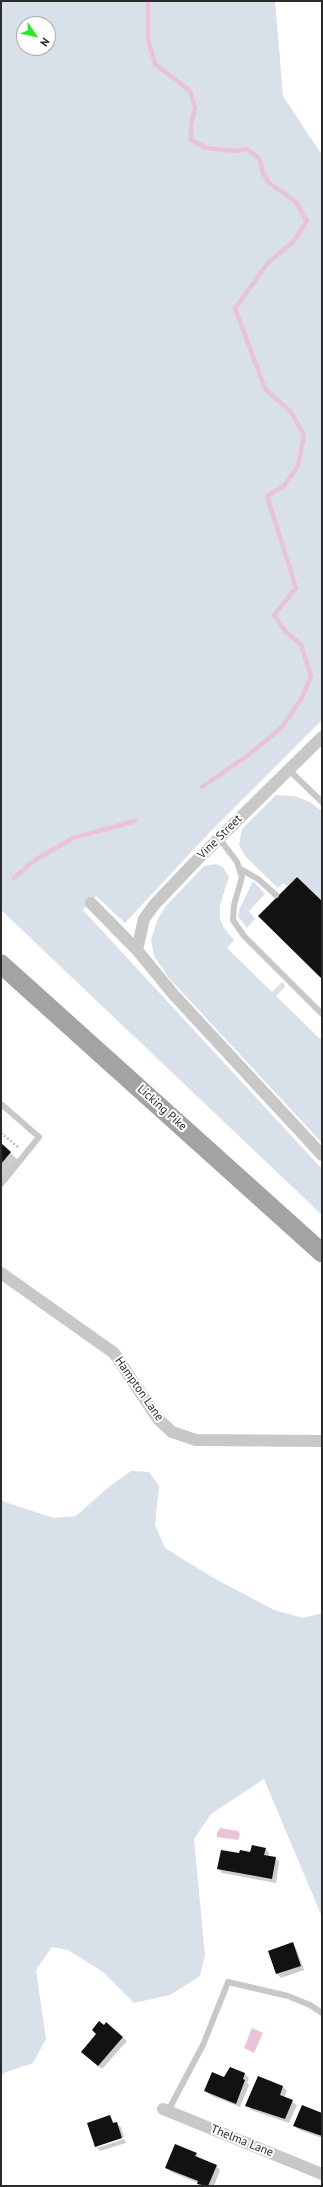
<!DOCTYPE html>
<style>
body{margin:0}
#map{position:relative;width:323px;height:2187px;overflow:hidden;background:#fff;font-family:"PT Sans",sans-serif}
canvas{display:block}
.frame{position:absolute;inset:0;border:2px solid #2b2b2b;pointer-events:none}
.north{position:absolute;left:16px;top:16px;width:40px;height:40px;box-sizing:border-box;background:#fff;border:1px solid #aaa;border-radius:50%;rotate:124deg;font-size:11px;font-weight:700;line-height:16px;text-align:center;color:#2b2b2b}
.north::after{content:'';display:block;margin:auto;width:14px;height:18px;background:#28e82d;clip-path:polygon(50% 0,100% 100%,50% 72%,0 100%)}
</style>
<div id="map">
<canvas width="323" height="2187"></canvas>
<div class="frame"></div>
<div class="north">N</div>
</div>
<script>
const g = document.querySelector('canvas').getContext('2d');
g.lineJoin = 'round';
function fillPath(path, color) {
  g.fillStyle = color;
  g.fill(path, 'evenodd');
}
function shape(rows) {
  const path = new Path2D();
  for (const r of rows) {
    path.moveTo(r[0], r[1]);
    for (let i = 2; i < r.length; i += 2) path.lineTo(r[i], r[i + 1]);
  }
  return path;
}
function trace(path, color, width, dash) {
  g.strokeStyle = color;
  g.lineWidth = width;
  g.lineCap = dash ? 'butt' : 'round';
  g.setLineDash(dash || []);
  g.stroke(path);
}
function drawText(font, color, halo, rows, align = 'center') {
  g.font = font + ' "PT Sans",sans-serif';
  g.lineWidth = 4;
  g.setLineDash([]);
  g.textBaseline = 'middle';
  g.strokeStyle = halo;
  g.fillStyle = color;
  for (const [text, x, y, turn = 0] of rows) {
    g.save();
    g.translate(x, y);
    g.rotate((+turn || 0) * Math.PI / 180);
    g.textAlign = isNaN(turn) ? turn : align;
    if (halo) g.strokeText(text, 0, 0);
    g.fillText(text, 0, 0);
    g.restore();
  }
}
fillPath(shape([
 [1,1,275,1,283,96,322,155,322,720,209,833,125,923,96,896,83,910,322,1169,322,1215,1,910],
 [24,24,48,24,48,48,24,48],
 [276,795,294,796,310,802,322,811,322,901,297,877,287,886,283,883,278,888,245,856,239,845,242,829],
 [216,864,223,867,229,877,220,905,220,919,224,928,234,940,227,948,272,992,281,983,284,983,285,987,276,996,320,1039,322,1037,322,1143,169,978,154,956,151,940,157,921,165,907,204,866],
 [253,881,265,894,249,911,255,919,247,928,238,916,240,908],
 [131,1471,149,1472,159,1486,155,1525,165,1548,210,1576,274,1610,303,1618,322,1613,322,1917,264,1779,211,1814,194,1839,205,1955,200,1976,170,1995,134,2003,103,1972,68,1950,52,1947,36,1970,46,2039,33,2063,4,2073,1,2076,1,1499,5,1502,54,1518,76,1516,110,1486]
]), '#d8e0ea');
fillPath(shape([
 [220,1828,238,1831,240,1834,238,1840,217,1837,217,1833],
 [252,2028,263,2033,254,2053,244,2048]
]), '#ebc3d7');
fillPath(shape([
 [1,1144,18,1160,1,1180],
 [265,1848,269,1853,268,1857,275,1858,279,1862,276,1883,222,1873,218,1868,240,1854,251,1853],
 [292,1943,296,1948,304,1970,281,1978,277,1974,269,1951],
 [97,2034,122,2037,127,2041,102,2069,87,2056],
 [231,2068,245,2074,249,2078,247,2083,249,2085,240,2107,210,2095,206,2091,225,2078],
 [283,2087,287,2091,284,2098,297,2105,289,2123,251,2110,247,2105],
 [322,2114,322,2138,299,2130,295,2126],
 [110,2116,115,2124,121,2127,124,2137,97,2146,97,2148,124,2139,126,2143,100,2151,96,2147,88,2123],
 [196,2154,200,2159,216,2166,220,2170,214,2186,200,2186,198,2183,171,2172,166,2167]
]), '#0003');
trace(shape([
 [148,1,148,39,155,64,190,91,195,108,191,125,191,140,206,148,235,151,247,149,259,158,263,173,269,183,295,201,307,221,293,242,268,263,235,308,265,389,291,412,304,435,298,466,284,486,267,496,296,588,274,615,286,632,301,645,311,676,302,698,281,728,247,756,202,787],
 [14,878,35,860,73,838,135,821]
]), '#ebc3d7', 4.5);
fillPath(shape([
 [297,877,322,901,322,979,258,916],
 [1,1143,11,1152,1,1164],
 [252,1845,266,1848,264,1855,276,1857,272,1879,217,1869,221,1850,239,1853,240,1850,250,1852],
 [293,1942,301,1966,276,1974,268,1951],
 [99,2021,104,2025,106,2022,123,2037,98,2066,81,2052,96,2034,92,2030],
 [230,2067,245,2073,243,2079,245,2080,236,2104,204,2091,212,2072,224,2077],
 [258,2076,283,2086,280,2095,293,2100,285,2119,245,2106],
 [302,2105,322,2113,322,2136,293,2126],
 [110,2115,113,2123,117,2122,122,2138,95,2147,87,2123],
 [175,2144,197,2153,195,2156,217,2165,208,2186,197,2184,198,2181,165,2168]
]), '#121212');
trace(shape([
 [1,1133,18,1147]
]), '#bfbfbf', 2.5, [2, 2]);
trace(shape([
 [289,770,322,802],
 [219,838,237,862,242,877,234,905,233,920,244,936,322,1014],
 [239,868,258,879,276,895],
 [1,1104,39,1137,1,1184],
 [168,2111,203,2045,228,1982,288,1996,310,2005,322,2013]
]), '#c8c8c8', 6);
trace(shape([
 [91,903,137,950,174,995,322,1155],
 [137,950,144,919,154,905,194,863,322,737],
 [1,1273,114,1353,158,1419,172,1432,196,1440,322,1441],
 [163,2109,322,2174]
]), '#c8c8c8', 12);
trace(shape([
 [1,964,322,1253]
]), '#a3a3a3', 19);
drawText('12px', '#2b2b2b', '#fff', [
 ["Vine Street",220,837,-45],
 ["Licking Pike",162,1108,42],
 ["Hampton Lane",139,1389,55],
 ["Thelma Lane",242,2141,22]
]);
</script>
